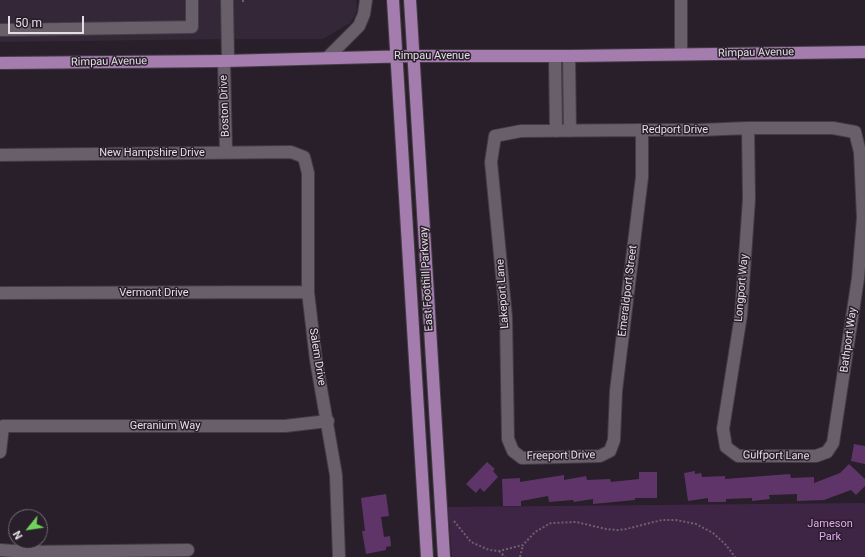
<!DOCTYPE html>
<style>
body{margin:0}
#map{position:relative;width:865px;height:557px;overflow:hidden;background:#281f2a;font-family:Roboto,sans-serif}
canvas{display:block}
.north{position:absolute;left:8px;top:509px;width:40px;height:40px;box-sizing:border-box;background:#281f2a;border:1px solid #736b74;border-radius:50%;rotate:240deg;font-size:11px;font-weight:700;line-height:16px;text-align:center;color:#e3dde4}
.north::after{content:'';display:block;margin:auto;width:14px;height:18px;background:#73d25c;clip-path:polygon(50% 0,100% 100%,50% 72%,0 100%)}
.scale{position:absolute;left:8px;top:16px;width:76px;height:18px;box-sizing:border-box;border:2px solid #e3dde4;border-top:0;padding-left:5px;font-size:12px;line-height:14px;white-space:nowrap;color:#e3dde4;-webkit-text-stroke:3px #281f2a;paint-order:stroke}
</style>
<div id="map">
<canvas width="865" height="557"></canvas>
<div class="north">N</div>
<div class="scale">50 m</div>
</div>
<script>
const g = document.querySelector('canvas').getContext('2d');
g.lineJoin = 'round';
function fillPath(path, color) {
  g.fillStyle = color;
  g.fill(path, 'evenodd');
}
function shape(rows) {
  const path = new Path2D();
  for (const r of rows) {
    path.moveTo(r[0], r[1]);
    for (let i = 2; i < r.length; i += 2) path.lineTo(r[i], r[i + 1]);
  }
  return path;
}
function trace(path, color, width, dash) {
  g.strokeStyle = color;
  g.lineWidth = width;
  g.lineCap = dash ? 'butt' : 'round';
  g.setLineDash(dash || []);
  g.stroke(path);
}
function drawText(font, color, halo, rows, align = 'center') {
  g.font = font + ' Roboto,sans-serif';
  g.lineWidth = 3;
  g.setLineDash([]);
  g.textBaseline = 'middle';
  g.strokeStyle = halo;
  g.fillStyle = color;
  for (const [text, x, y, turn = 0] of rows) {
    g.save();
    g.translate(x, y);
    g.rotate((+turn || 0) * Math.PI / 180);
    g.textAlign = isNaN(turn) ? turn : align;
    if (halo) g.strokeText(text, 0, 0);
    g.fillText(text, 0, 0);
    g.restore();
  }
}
fillPath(shape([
 [0,0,356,0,357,10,354,17,350,23,323,39,235,39,0,42]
]), '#342838');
fillPath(shape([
 [865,503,865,557,452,557,448,507]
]), '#3f2545');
fillPath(shape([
 [854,444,865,446,865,464,851,461],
 [487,462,495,469,493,471,498,477,484,492,480,488,476,493,466,484],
 [849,464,865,479,865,486,856,495,851,490,824,500,797,501,797,494,769,495,770,499,752,501,752,498,726,499,726,502,708,502,708,498,688,501,684,473,695,471,695,474,701,473,702,477,725,476,725,479,790,474,791,478,814,477,814,483,840,473],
 [639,472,657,472,657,498,635,498,635,500,593,504,593,499,574,502,573,500,549,502,548,496,521,501,521,506,503,506,502,479,520,478,520,482,564,475,564,480,586,476,587,480,610,479,611,482,639,479],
 [386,494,389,516,381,517,384,537,390,536,391,546,386,547,386,550,366,554,362,531,365,531,361,498]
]), '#5f3569');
const minor = shape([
 [227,0,228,60],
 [681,0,681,54],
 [0,30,192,27,192,0],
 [555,56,556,131],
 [569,56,570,131],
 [327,58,359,26,364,14,366,0],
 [224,61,226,152],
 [642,130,642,177,616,391,614,440,610,451,600,456,522,458,513,451,508,439,506,317,491,162,495,136,521,131,642,130,700,130,748,128,833,128,855,132,860,152,863,218,858,278,833,443,827,452,816,456,738,456,726,447,723,429,741,315,749,199,748,128],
 [0,155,291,152,304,157,308,173,308,292,316,360,336,475,339,557],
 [0,293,308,292],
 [0,452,3,426,285,426,328,421],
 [0,550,27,552,188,550]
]);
const major = shape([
 [393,0,427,557],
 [410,0,444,557],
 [0,63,224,61,414,56,569,56,865,52]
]);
trace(minor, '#433c45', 14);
trace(major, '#433c45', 14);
trace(shape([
 [243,0,243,4],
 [454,521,471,542,489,550,499,551,523,545,535,532,551,523,576,522,606,529,618,530,626,529,662,520,676,520,696,524,713,533,726,545,735,557],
 [499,551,505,557],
 [520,557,523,545]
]), '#6a626c', 2, [2, 2]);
trace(minor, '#695f6b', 12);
trace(major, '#a47cad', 12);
drawText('11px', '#e3dde4', '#281f2a', [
 ["Rimpau Avenue",756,53,-1],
 ["Rimpau Avenue",432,56],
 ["Rimpau Avenue",109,62,-1],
 ["Boston Drive",225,106,-92],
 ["Redport Drive",675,130],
 ["New Hampshire Drive",152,153],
 ["East Foothill Parkway",427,279,-93],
 ["Longport Way",742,288,-85],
 ["Emeraldport Street",628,291,-83],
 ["Vermont Drive",154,293],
 ["Lakeport Lane",503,294,-94],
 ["Bathport Way",849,340,-82],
 ["Salem Drive",317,357,81],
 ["Geranium Way",165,426],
 ["Freeport Drive",561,456,-1],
 ["Gulfport Lane",776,456,1]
]);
drawText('11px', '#e5a5f4', '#281f2a', [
 ["Jameson",830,524],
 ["Park",830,537]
]);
</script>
